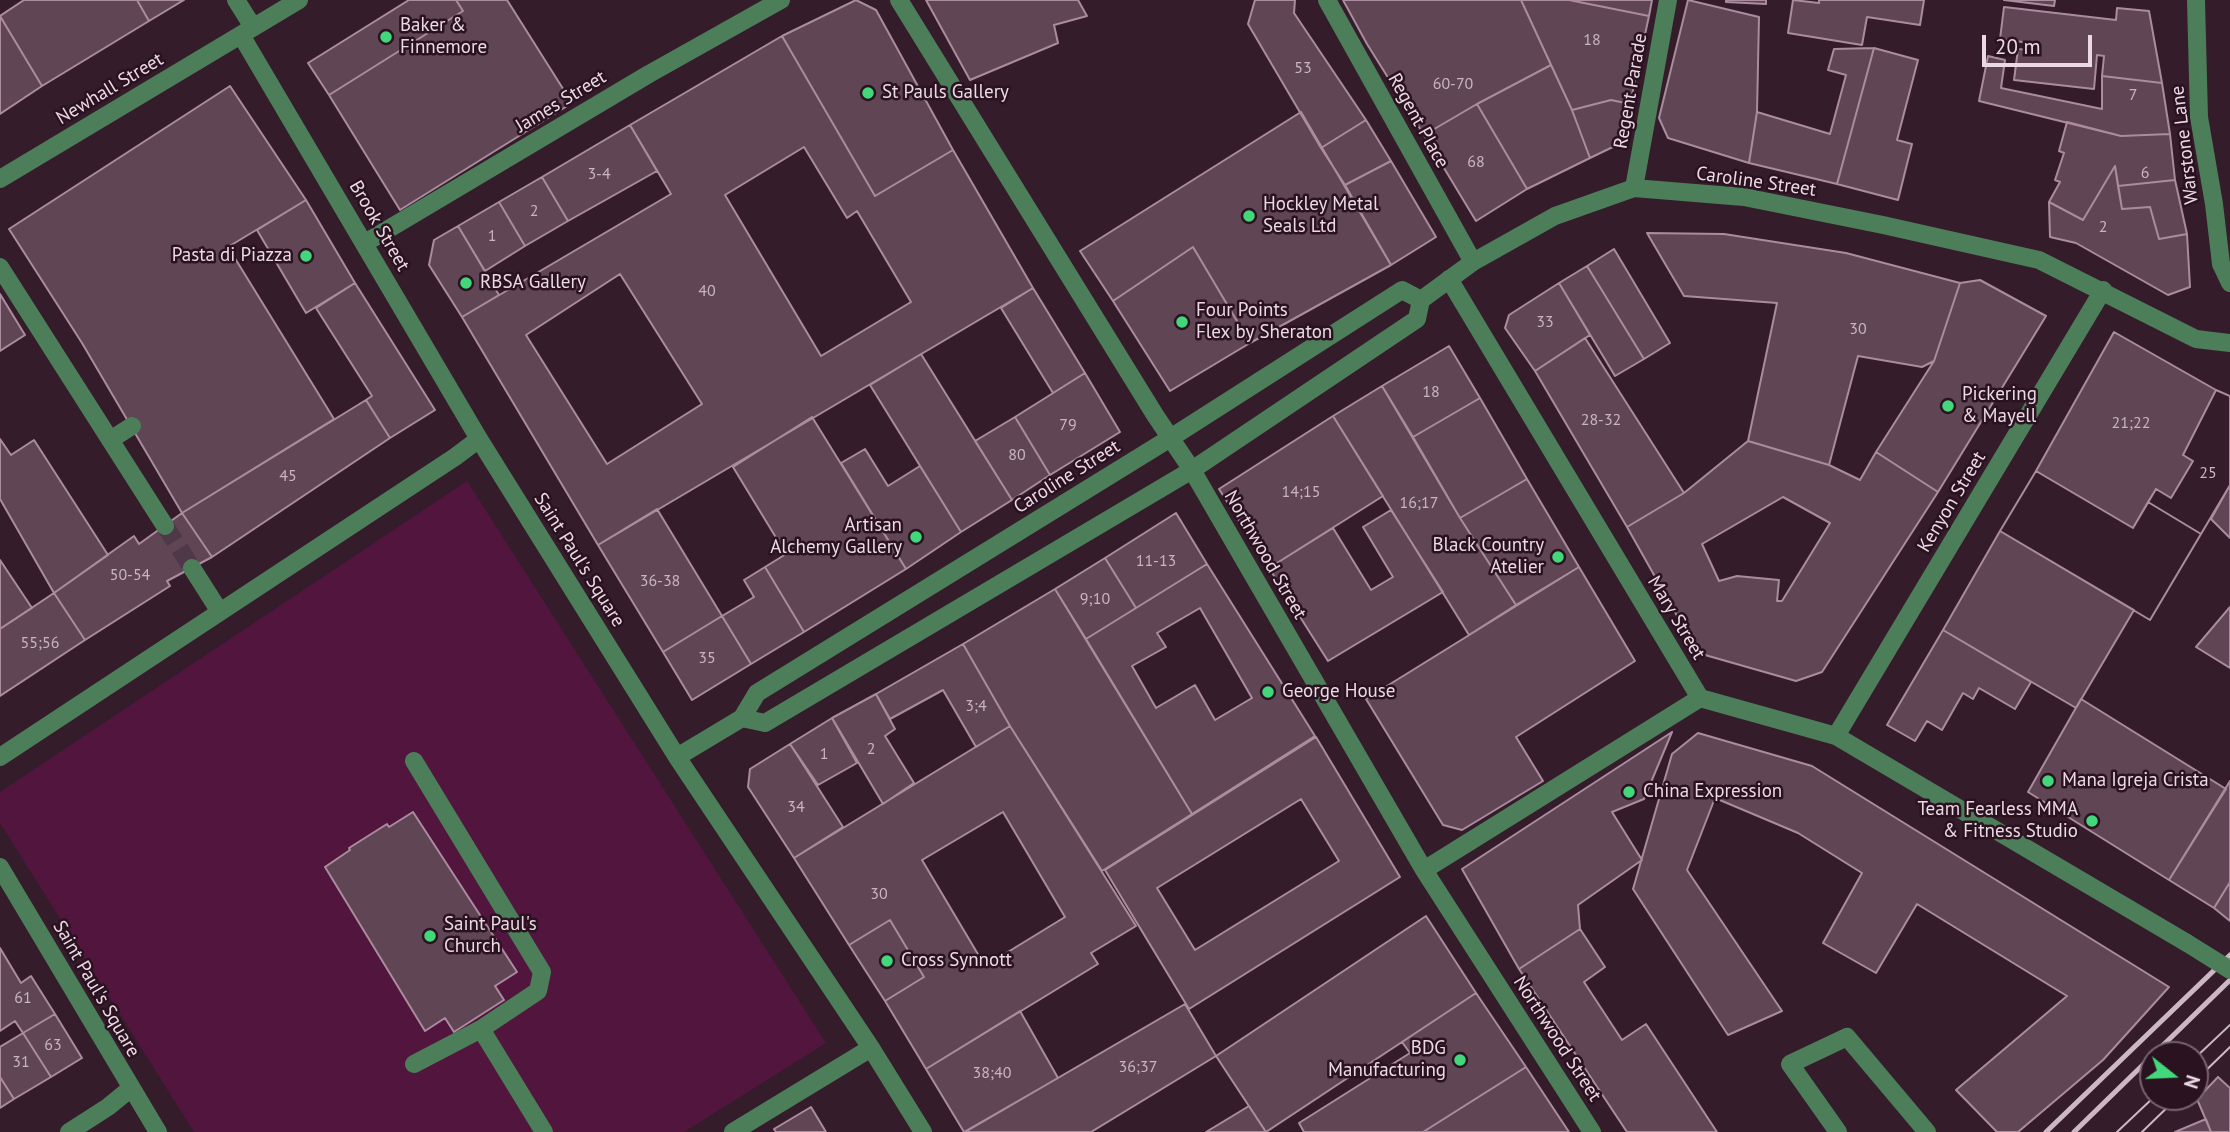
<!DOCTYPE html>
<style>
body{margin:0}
#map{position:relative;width:2230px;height:1132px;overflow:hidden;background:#341c2b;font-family:"PT Sans",sans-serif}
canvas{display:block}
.north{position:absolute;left:2139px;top:1041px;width:70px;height:70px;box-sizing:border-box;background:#2a1221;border:2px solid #77626f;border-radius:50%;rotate:108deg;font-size:19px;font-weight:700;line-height:28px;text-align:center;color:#ebdae4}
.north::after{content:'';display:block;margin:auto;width:24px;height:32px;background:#43d77b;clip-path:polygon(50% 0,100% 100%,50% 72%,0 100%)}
.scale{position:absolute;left:1982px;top:35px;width:110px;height:32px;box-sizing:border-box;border:4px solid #ebdae4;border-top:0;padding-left:9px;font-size:21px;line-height:24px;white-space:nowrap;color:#ebdae4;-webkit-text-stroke:5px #2a1221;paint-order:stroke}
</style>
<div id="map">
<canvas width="2230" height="1132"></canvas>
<div class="north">N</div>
<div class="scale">20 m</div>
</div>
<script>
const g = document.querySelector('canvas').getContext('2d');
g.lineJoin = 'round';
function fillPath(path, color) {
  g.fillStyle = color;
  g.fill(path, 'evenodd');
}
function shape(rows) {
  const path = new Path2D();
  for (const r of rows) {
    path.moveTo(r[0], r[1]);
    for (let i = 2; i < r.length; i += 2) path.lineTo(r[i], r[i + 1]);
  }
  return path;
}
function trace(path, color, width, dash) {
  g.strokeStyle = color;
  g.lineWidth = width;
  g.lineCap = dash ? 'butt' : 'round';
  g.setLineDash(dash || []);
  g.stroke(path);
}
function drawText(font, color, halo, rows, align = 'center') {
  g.font = font + ' "PT Sans",sans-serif';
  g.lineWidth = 5;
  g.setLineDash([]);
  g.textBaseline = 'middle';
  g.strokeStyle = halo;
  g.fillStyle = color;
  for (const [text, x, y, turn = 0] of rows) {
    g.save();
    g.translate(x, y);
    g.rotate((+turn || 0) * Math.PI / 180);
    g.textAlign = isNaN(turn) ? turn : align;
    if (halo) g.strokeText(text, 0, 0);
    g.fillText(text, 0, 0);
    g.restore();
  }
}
fillPath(shape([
 [467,481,826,1043,684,1132,194,1132,0,823,0,792]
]), '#51153e');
const building = shape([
 [24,0,137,0,149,21,42,86,0,16,24,0],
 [137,0,184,0,149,21,137,0],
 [409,0,456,0,463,11,329,95,308,63,409,0],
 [456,0,507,0,572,103,400,210,329,95,463,11,456,0],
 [856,0,876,10,953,150,875,196,782,36,856,0],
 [926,0,1078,0,1087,16,1054,25,1058,43,970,80,926,0],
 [1255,0,1295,0,1294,13,1366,120,1321,148,1248,24,1255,0],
 [1343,0,1521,0,1551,65,1477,104,1424,135,1367,44,1343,0],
 [1521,0,1569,0,1649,16,1630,104,1611,100,1572,110,1521,0],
 [1569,0,1652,0,1649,16,1569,0],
 [1688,0,1759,17,1757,112,1749,163,1668,138,1659,118,1688,0],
 [1726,0,1766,0,1766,4,1726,2,1726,0],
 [1793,0,1819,3,1819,0,1924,0,1920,25,1867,17,1862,45,1788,33,1793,0],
 [2004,0,2055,0,2054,6,2004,0],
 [2004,7,2116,20,2117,8,2149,11,2162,83,2102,76,2104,56,2097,55,2094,89,2014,80,2018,49,2029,50,2030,43,2000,39,2004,7],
 [0,16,42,86,0,114,0,16],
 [782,36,875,196,953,150,1033,288,598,545,462,317,671,194,630,125,782,36],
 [804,147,847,218,857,211,911,302,821,356,725,195,804,147],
 [620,274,702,404,607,464,526,335,620,274],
 [1874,48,1918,60,1897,140,1912,144,1898,200,1837,184,1874,48],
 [1874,48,1837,184,1749,163,1757,112,1830,134,1846,75,1828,70,1834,49,1874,48],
 [1988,56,2005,60,2001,88,2102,109,2102,76,2162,83,2170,134,2121,136,1979,101,1988,56],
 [1551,65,1572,110,1590,158,1527,189,1477,104,1551,65],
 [230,86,306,200,228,247,334,419,182,513,82,343,9,229,230,86],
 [1611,100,1630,104,1619,144,1590,158,1572,110,1611,100],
 [1477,104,1527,189,1476,221,1424,135,1477,104],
 [1301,112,1391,265,1250,343,1193,247,1113,301,1080,251,1301,112],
 [1366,120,1391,161,1345,185,1321,148,1366,120],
 [2067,122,2121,136,2170,134,2175,180,2118,186,2115,166,2083,220,2049,202,2060,182,2055,180,2064,153,2059,151,2067,122],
 [630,125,657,171,568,221,542,177,630,125],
 [1391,161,1436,237,1391,265,1345,185,1391,161],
 [2115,166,2122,209,2150,207,2159,239,2187,234,2190,287,2168,295,2076,243,2050,237,2049,202,2083,220,2115,166],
 [542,177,568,221,525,246,499,202,542,177],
 [2175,180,2187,234,2159,239,2150,207,2122,209,2118,186,2175,180],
 [306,200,355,283,306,313,257,230,306,200],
 [499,202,525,246,485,271,458,226,499,202],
 [458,226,499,295,462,317,429,265,434,240,458,226],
 [1647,233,1724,234,1846,253,1960,283,1934,361,1922,367,1858,356,1829,465,1748,441,1777,303,1684,296,1647,233],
 [1193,247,1250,343,1170,391,1113,301,1193,247],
 [1614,249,1670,343,1644,359,1587,266,1614,249],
 [1587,266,1644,359,1615,376,1559,283,1587,266],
 [1980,280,2046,316,1938,492,1876,452,1934,361,1960,283,1980,280],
 [355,283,435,410,390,438,366,400,372,396,316,308,355,283],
 [1559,283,1590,335,1535,371,1505,328,1509,315,1559,283],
 [1033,288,1085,373,1053,393,1001,308,1033,288],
 [0,294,25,335,0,351,0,294],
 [2114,332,2216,390,2183,455,2193,461,2171,498,2156,489,2133,528,2036,471,2114,332],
 [1585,338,1684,493,1627,527,1535,371,1585,338],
 [1449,346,1480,398,1413,437,1382,386,1449,346],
 [921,354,1012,500,961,532,870,385,921,354],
 [1085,373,1120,432,1050,475,1015,417,1085,373],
 [1382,386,1460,518,1516,605,1469,635,1333,416,1382,386],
 [2216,390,2230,396,2230,485,2150,620,2000,531,2036,471,2133,528,2156,489,2171,498,2193,461,2183,455,2216,390],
 [2216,390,2230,396,2230,485,2201,534,2148,502,2156,489,2171,498,2193,461,2183,455,2216,390],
 [1480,398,1527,479,1460,518,1413,437,1480,398],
 [366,400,390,438,212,557,182,513,366,400],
 [1333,416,1383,496,1269,568,1219,489,1333,416],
 [812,417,906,569,804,632,765,567,786,554,733,467,812,417],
 [1015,417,1050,475,1012,500,975,441,1015,417],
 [0,439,11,455,34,440,108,555,54,593,0,499,0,439],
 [1748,441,1829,465,1860,480,1876,452,1938,492,1822,672,1796,681,1698,653,1627,527,1684,493,1748,441],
 [1783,497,1830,523,1782,601,1777,601,1779,580,1737,576,1719,581,1702,544,1783,497],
 [865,449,888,486,920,466,961,532,906,569,841,463,865,449],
 [2036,471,2133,528,2148,502,2201,534,2150,620,2000,531,2036,471],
 [1527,479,1579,567,1516,605,1460,518,1527,479],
 [2230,485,2230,538,2211,519,2230,485],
 [657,509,722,616,663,652,598,545,657,509],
 [1391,510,1443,592,1328,661,1269,568,1333,528,1371,590,1393,577,1363,527,1391,510],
 [182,513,212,557,167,581,170,586,85,640,54,593,134,536,139,544,182,513],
 [1176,513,1207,564,1136,608,1105,558,1176,513],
 [2000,531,2134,610,2076,708,1943,630,2000,531],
 [1105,558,1136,608,1086,639,1055,589,1105,558],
 [0,560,32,608,0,629,0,560],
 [1207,564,1315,736,1192,814,1086,639,1207,564],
 [1200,608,1252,698,1215,720,1195,685,1156,708,1132,666,1166,647,1157,633,1200,608],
 [765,567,804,632,751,664,722,616,754,597,744,580,765,567],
 [1579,567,1635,661,1516,737,1543,781,1462,830,1443,825,1366,699,1579,567],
 [1055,589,1192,814,1102,871,1010,726,963,644,1055,589],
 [54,593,85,640,0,696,0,629,54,593],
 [2230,607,2230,668,2196,647,2230,607],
 [722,616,751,664,692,700,663,652,722,616],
 [1943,630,2031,682,2015,709,1979,688,1973,699,1963,693,1942,730,1927,721,1915,741,1887,725,1943,630],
 [963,644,1010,726,976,747,943,690,890,719,876,694,963,644],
 [876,694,895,729,885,736,914,783,883,804,832,718,876,694],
 [2081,699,2226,789,2169,880,2028,792,2081,699],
 [832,718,857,763,818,785,790,744,832,718],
 [1010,726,1136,926,1091,953,1098,964,926,1069,885,1001,924,977,890,920,849,945,794,858,1010,726],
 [1003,812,1065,917,985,966,922,860,1003,812],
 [1672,732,1644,799,1612,812,1642,860,1578,905,1580,929,1519,969,1462,869,1672,732],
 [1698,733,1812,766,2169,987,2103,1060,2018,1132,1997,1132,1956,1090,2067,996,1917,904,1876,973,1823,943,1862,873,1798,833,1715,798,1687,870,1782,1011,1728,1035,1633,889,1672,754,1698,733],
 [1316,737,1400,877,1189,1009,1105,870,1316,737],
 [1301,799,1339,861,1195,950,1157,888,1301,799],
 [790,744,843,827,794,858,748,787,750,769,790,744],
 [2230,781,2230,882,2214,908,2169,880,2230,781],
 [413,812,517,972,495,986,504,1000,454,1032,445,1018,425,1031,325,867,350,850,349,848,387,824,389,827,413,812],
 [2230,882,2230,921,2214,908,2230,882],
 [1426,916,1476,993,1266,1132,1216,1056,1426,916],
 [890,920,924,977,885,1001,849,945,890,920],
 [1580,929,1605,967,1584,982,1622,1040,1646,1024,1717,1132,1627,1132,1519,969,1580,929],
 [0,948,21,983,31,976,55,1014,23,1033,15,1021,0,1031,0,948],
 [1476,993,1526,1067,1423,1132,1304,1132,1299,1123,1410,1053,1402,1042,1476,993],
 [1185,1004,1216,1056,1091,1132,965,1132,1185,1004],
 [1020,1011,1058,1078,964,1132,926,1069,1020,1011],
 [55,1014,82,1058,51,1077,23,1033,55,1014],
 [23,1033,51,1077,14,1099,0,1077,0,1047,23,1033],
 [1526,1067,1569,1132,1423,1132,1526,1067],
 [0,1077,14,1099,0,1108,0,1077],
 [2218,1077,2230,1088,2230,1132,2211,1132,2197,1099,2218,1077],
 [1249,1106,1266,1132,1206,1132,1249,1106],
 [811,1107,826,1132,776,1132,774,1129,811,1107],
 [2206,1119,2211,1132,2175,1132,2206,1119]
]);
fillPath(building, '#604555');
trace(building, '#ab8c9e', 2);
trace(shape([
 [165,526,192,568]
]), '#4f3847', 18, [18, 9]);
trace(shape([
 [236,0,253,27],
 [899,0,1155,415,1192,470,1424,870,1592,1132],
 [1327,0,1473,262],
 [2196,0,2199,117,2214,204,2221,264,2230,283],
 [241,35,479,439,677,757,871,1048,733,1132],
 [0,179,299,0],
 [1634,188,1668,0],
 [365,243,649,74,781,0],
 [0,267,165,526],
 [1449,279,1700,698],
 [2103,290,1836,736,2187,943],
 [110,440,132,426],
 [192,568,220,612],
 [1700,698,1836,736],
 [742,718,765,723,1192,470,1417,319,1421,300,1473,262,1555,216,1634,188,1744,197,1883,225,2039,260,2196,339,2230,343],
 [0,757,455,457,479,439],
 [677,757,742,718,757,693,1172,437,1402,290,1421,300],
 [414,761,542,972,538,991,481,1029,414,1064],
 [0,867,158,1132],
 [1424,870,1700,698],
 [481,1029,544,1132],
 [871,1048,923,1132],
 [69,1132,108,1107,130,1089],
 [1838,1132,1790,1064,1847,1037,1927,1132]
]), '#4c7e5a', 18);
trace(shape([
 [2195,1058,2230,1025],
 [2195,1081,2230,1047],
 [2117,1132,2154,1097],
 [2142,1132,2178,1097]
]), '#cbb8c3', 2);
trace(shape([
 [2153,1055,2230,980],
 [2046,1132,2230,955],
 [2074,1132,2153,1055]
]), '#cbb8c3', 5);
trace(shape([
 [2187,943,2230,970]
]), '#4c7e5a', 18);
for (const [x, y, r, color] of [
 [386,37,7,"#43d77b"],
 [868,93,7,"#43d77b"],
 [1249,216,7,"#43d77b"],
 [306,256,7,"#43d77b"],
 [466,283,7,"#43d77b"],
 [1182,322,7,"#43d77b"],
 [1948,406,7,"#43d77b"],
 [916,537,7,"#43d77b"],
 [1558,557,7,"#43d77b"],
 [1268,692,7,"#43d77b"],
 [2048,781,7,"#43d77b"],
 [1629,792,7,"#43d77b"],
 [2092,821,7,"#43d77b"],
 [430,936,7,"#43d77b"],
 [887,961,7,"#43d77b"],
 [1460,1060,7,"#43d77b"]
]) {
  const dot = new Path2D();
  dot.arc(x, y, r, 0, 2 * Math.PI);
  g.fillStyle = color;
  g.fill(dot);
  trace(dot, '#2a1221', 2.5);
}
drawText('16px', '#c8b5c0', null, [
 ["18",1592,40],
 ["53",1303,68],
 ["60-70",1453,84],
 ["7",2133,95],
 ["68",1476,162],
 ["6",2145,173],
 ["3-4",599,174],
 ["2",534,211],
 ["2",2103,227],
 ["1",492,236],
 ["40",707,291],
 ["33",1545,322],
 ["30",1858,329],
 ["18",1431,392],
 ["28-32",1601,420],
 ["21;22",2131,423],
 ["79",1068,425],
 ["80",1017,455],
 ["25",2208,473],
 ["45",288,476],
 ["14;15",1301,492],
 ["16;17",1419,503],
 ["11-13",1156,561],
 ["50-54",130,575],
 ["36-38",660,581],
 ["9;10",1095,599],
 ["55;56",40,643],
 ["35",707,658],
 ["3;4",976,706],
 ["2",871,749],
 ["1",824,754],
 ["34",796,807],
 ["30",879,894],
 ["61",23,998],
 ["63",53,1045],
 ["31",21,1062],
 ["36;37",1138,1067],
 ["38;40",992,1073]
]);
drawText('19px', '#ebdae4', '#2a1221', [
 ["Baker &",400,26],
 ["Finnemore",400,48],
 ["St Pauls Gallery",882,93],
 ["Hockley Metal",1263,205],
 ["Seals Ltd",1263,227],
 ["Pasta di Piazza",292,256,"right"],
 ["RBSA Gallery",480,283],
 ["Four Points",1196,311],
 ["Flex by Sheraton",1196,333],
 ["Pickering",1962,395],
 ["& Mayell",1962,417],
 ["Artisan",902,526,"right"],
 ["Alchemy Gallery",902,548,"right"],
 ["Black Country",1544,546,"right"],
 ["Atelier",1544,568,"right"],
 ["George House",1282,692],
 ["Mana Igreja Crista",2062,781],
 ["China Expression",1643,792],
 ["Team Fearless MMA",2078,810,"right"],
 ["& Fitness Studio",2078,832,"right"],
 ["Saint Paul's",444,925],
 ["Church",444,947],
 ["Cross Synnott",901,961],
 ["BDG",1446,1049,"right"],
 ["Manufacturing",1446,1071,"right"]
], 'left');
drawText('19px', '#ebdae4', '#2a1221', [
 ["Newhall Street",110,89,-31],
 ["Regent Parade",1631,91,-80],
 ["James Street",561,102,-31],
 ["Regent Place",1418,121,61],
 ["Warstone Lane",2185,145,-97],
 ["Caroline Street",1756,182,8],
 ["Brook Street",379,226,60],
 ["Caroline Street",1067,477,-32],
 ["Kenyon Street",1952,502,-59],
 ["Northwood Street",1265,555,60],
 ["Saint Paul's Square",579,560,58],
 ["Mary Street",1676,618,59],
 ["Saint Paul's Square",96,989,60],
 ["Northwood Street",1557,1039,57]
]);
</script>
